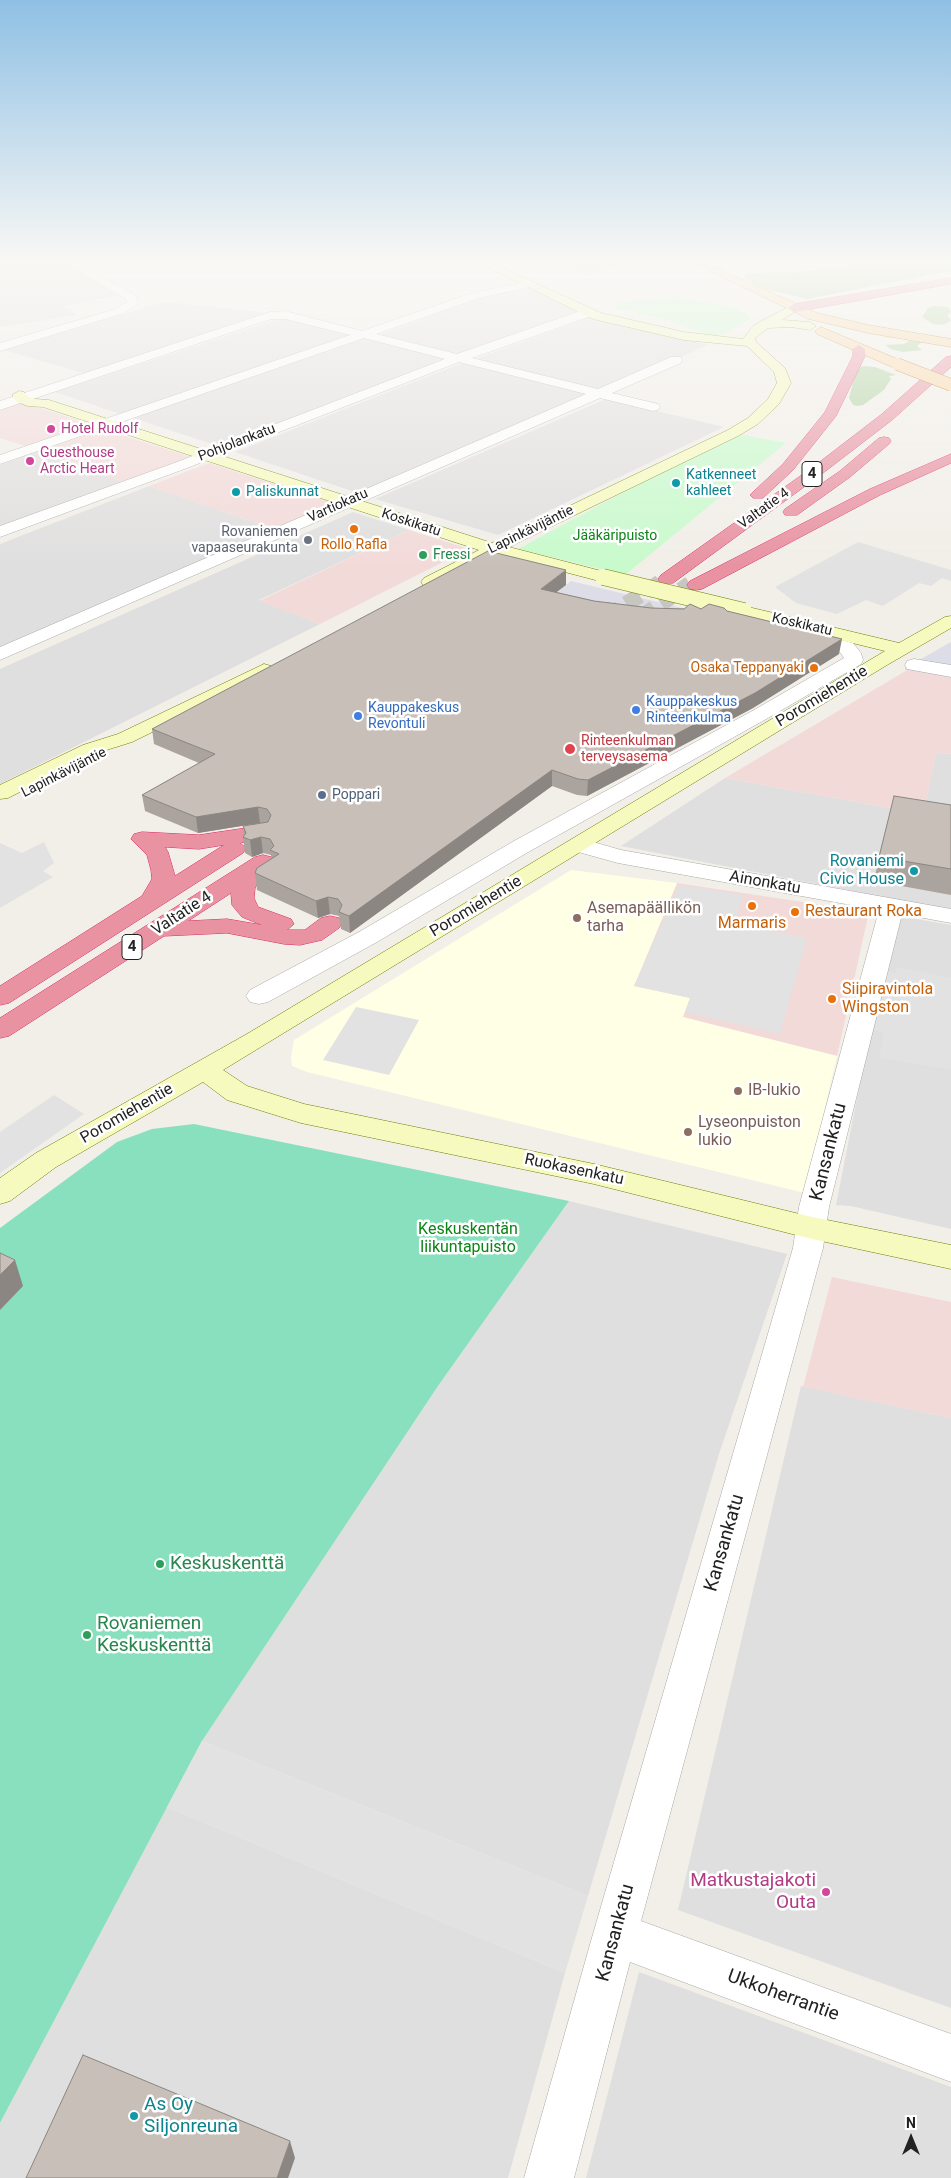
<!DOCTYPE html>
<meta charset="utf-8">
<style>
body{margin:0}
#map{position:relative;width:951px;height:2178px;overflow:hidden;background:#f2efe9;font-family:Roboto,sans-serif}
canvas{display:block}
.north{position:absolute;left:886px;top:2113px;width:50px;height:50px;-webkit-text-stroke:4px #fff;paint-order:stroke;rotate:0deg;font-size:14px;font-weight:700;line-height:20px;text-align:center;color:#222}
.north::after{content:'';display:block;margin:auto;width:18px;height:22px;background:#222;clip-path:polygon(50% 0,100% 100%,50% 72%,0 100%)}
</style>
<div id="map">
<canvas width="951" height="2178"></canvas>
<div class="north">N</div>
</div>
<script>
const g = document.querySelector('canvas').getContext('2d');
g.lineJoin = 'round';
function fillPath(path, color) {
  g.fillStyle = color;
  g.fill(path, 'evenodd');
}
function shape(rows) {
  const path = new Path2D();
  for (const r of rows) {
    path.moveTo(r[0], r[1]);
    for (let i = 2; i < r.length; i += 2) path.lineTo(r[i], r[i + 1]);
  }
  return path;
}
function trace(path, color, width, dash) {
  g.strokeStyle = color;
  g.lineWidth = width;
  g.lineCap = dash ? 'butt' : 'round';
  g.setLineDash(dash || []);
  g.stroke(path);
}
function drawText(font, color, halo, rows, align = 'center') {
  g.font = font + ' Roboto,sans-serif';
  g.lineWidth = 5;
  g.setLineDash([]);
  g.textBaseline = 'middle';
  g.strokeStyle = halo;
  g.fillStyle = color;
  for (const [text, x, y, turn = 0] of rows) {
    g.save();
    g.translate(x, y);
    g.rotate((+turn || 0) * Math.PI / 180);
    g.textAlign = isNaN(turn) ? turn : align;
    if (halo) g.strokeText(text, 0, 0);
    g.fillText(text, 0, 0);
    g.restore();
  }
}
fillPath(shape([
 [0,264,67,264,123,295,63,306,77,315,3,327,0,325],
 [530,286,580,313,461,358,377,336,487,295],
 [164,302,254,311,278,315,90,375,4,350],
 [285,317,359,337,126,416,55,392],
 [590,317,708,345,603,392,473,360],
 [366,338,454,361,227,449,133,418],
 [462,363,595,396,367,496,235,452],
 [606,399,724,427,498,535,375,499],
 [37,452,131,484,0,534,0,465],
 [149,486,280,531,0,654,0,544],
 [353,512,409,530,259,600,320,624,0,784,0,669],
 [936,753,951,754,951,910,621,846,725,778,923,814],
 [893,915,951,925,951,1229,851,1206,836,1205],
 [569,1201,787,1254,719,1454,588,1896,202,1741,438,1386],
 [801,1386,951,1418,951,2008,678,1910],
 [167,1807,565,1973,508,2178,0,2178,0,2123],
 [639,1972,951,2087,951,2178,586,2178]
]), '#e0dfdf');
fillPath(shape([
 [22,402,93,425,28,447,0,438,0,409],
 [103,429,197,459,131,484,37,452],
 [209,463,339,505,280,531,149,486],
 [409,530,469,549,320,624,259,601],
 [931,656,951,661,951,754,936,753,923,814,725,778],
 [677,883,869,912,837,1056,682,1017,690,998,634,986],
 [832,1277,951,1302,951,1418,803,1387]
]), '#f2dad9');
fillPath(shape([
 [571,870,677,883,634,986,690,998,683,1017,837,1056,805,1193,307,1072,292,1066,291,1057,294,1040]
]), '#ffffe5');
fillPath(shape([
 [863,264,951,264,951,271,807,299,769,290,749,282,744,276,748,273,795,272],
 [934,306,948,307,951,312,947,315,951,321,942,325,933,324,922,317,928,308],
 [909,341,922,342,917,346,922,350,903,352,891,349,885,345,904,344],
 [864,366,875,367,896,375,889,376,891,379,884,390,863,405,857,406,853,405,849,398,855,374,860,367]
]), '#add19e');
fillPath(shape([
 [676,296,734,308,746,313,751,319,727,333,711,336,667,320,616,308,616,305,630,301],
 [733,433,786,443,625,575,518,549]
]), '#c8facc');
fillPath(shape([
 [194,1124,569,1201,438,1386,202,1741,0,2123,0,1228,117,1142,152,1129]
]), '#88e0be');
fillPath(shape([
 [557,264,619,264,588,276],
 [858,542,951,570,951,581,942,578,931,586,919,583,883,606,866,600,837,614,796,603,775,587],
 [44,842,54,863,43,871,53,877,0,908,0,843,22,853],
 [679,885,743,895,734,924,807,938,780,1034,685,1012,690,998,634,986],
 [897,967,951,978,951,1070,879,1058,884,1033,874,1030,887,971,896,973],
 [356,1007,419,1020,389,1075,323,1060],
 [54,1095,84,1114,0,1173,0,1132],
 [202,1741,588,1896,565,1973,167,1807]
]), '#e2e2e2');
fillPath(shape([
 [571,581,732,620,542,594,552,596],
 [951,642,951,675,924,671,905,670,905,668]
]), '#dddde8');
trace(shape([
 [606,617,664,580],
 [641,617,690,584]
]), '#c8c6c1', 16, [16, 8]);
trace(shape([
 [595,624,608,616],
 [624,629,643,616]
]), '#c8c6c1', 21, [21, 10]);
const street = shape([
 [67,264,79,264,135,295,138,304,124,313,0,351,0,343,116,309,127,302,126,299,67,264],
 [530,281,536,284,534,286,479,298,376,334,457,354,583,310,591,310,593,313,591,316,472,358,598,389,671,357,681,357,682,360,681,363,612,393,658,404,660,407,658,410,653,411,600,398,0,660,0,647,586,394,459,362,187,468,0,537,0,526,177,462,445,359,364,338,0,464,0,455,350,335,285,319,271,319,0,410,0,401,270,312,285,311,362,331,472,293,530,281],
 [804,630,853,643,861,653,863,660,861,664,768,718,530,851,377,942,268,1002,259,1004,250,1002,246,996,250,990,359,932,514,841,754,710,844,658,839,651,798,640,795,636,798,632,804,630],
 [914,659,951,665,951,677,907,669,905,665,907,661,914,659],
 [579,838,621,850,951,909,951,923,902,914,829,1207,823,1248,641,1921,951,2034,951,2082,630,1962,574,2178,524,2178,593,1934,793,1248,799,1207,879,910,618,863,571,850,568,845,571,840,579,838]
]);
const secondary = shape([
 [481,264,494,264,601,313,684,332,743,339,754,325,794,304,800,308,798,310,782,320,810,322,816,326,810,330,791,327,768,328,755,338,756,342,785,368,791,383,779,404,758,424,738,436,509,547,609,573,612,577,609,581,603,582,496,554,436,586,424,586,421,582,424,578,479,550,43,407,28,406,17,402,12,395,19,391,24,392,27,396,35,399,49,400,492,543,728,430,748,418,768,399,777,383,774,372,747,346,684,340,593,319,481,264],
 [744,606,899,643,945,617,951,616,951,628,887,665,223,1070,247,1086,304,1104,594,1164,812,1217,951,1245,951,1269,812,1239,594,1184,301,1123,227,1100,203,1082,56,1167,10,1201,0,1204,0,1178,36,1153,247,1034,885,651,738,615,735,611,738,607,744,606],
 [264,664,271,666,274,670,271,674,132,742,97,753,8,798,0,799,0,785,83,745,118,734,264,664]
]);
const primary = shape([
 [695,264,708,264,817,313,868,325,951,339,951,347,868,333,809,319,695,264],
 [821,327,902,361,903,364,897,368,892,367,817,334,815,331,821,327]
]);
const highway = shape([
 [951,278,951,284,794,312,788,308,794,304,951,278],
 [859,345,865,349,865,356,836,416,793,470,763,498,753,498,750,495,753,492,783,464,825,412,853,356,853,349,859,345],
 [951,356,951,367,892,420,823,473,673,583,661,583,658,579,661,575,813,467,882,414,946,357,951,356],
 [884,437,889,438,891,441,889,444,850,477,797,515,785,515,783,512,785,509,840,471,879,438,884,437],
 [951,454,951,463,880,495,702,589,696,590,690,589,687,585,690,581,870,489,951,454],
 [246,828,254,830,257,835,254,840,240,843,246,848,243,853,9,1003,0,1005,0,986,142,896,152,879,151,870,147,855,131,839,134,834,142,832,199,835,246,828],
 [224,845,175,876,168,852,165,847,199,849,224,845],
 [263,855,271,857,274,862,263,872,255,888,254,898,258,907,291,919,294,924,287,930,305,930,321,918,330,916,339,918,342,923,339,928,322,940,300,945,284,944,227,933,164,936,9,1036,0,1038,0,1018,255,857,263,855],
 [231,893,232,905,242,917,262,925,227,919,188,921,231,893]
]);
trace(street, '#a9a9a9', 1);
trace(secondary, '#707d05', 1);
trace(primary, '#a06b00', 1);
trace(highway, '#dc2a67', 1);
fillPath(street, '#fff');
fillPath(secondary, '#f7fabf');
fillPath(primary, '#fcd6a4');
fillPath(highway, '#e892a2');
const secondaryBridge = shape([
 [603,577,744,611]
]);
const primaryBridge = shape([
 [897,364,951,385]
]);
trace(secondaryBridge, '#707d05', 17, []);
trace(primaryBridge, '#a06b00', 13, []);
trace(secondaryBridge, '#f7fabf', 16);
trace(primaryBridge, '#fcd6a4', 12);
fillPath(shape([
 [566,585,556,592,594,601,651,608,701,609,727,611,839,654,753,708,587,796,577,795,552,786,350,933,341,929,339,916,330,914,318,918,257,890,255,873,271,858,271,855,263,853,252,857,245,853,243,837,244,835,243,826,260,823,198,833,145,811,142,795,199,763,154,744,152,729],
 [951,805,951,895,874,881,879,857]
]), '#aba49e');
fillPath(shape([
 [566,570,566,585,541,604,541,589],
 [842,639,839,654,753,708,587,796,588,780],
 [552,770,552,786,350,933,349,916],
 [258,807,260,823,198,833,196,817],
 [261,837,263,853,252,857,250,840],
 [328,897,330,914,318,918,316,901],
 [15,1260,23,1286,0,1310,0,1275],
 [290,2141,295,2158,288,2178,277,2178]
]), '#8b8681');
const building = shape([
 [488,551,566,570,541,589,594,601,651,608,684,609,690,604,701,609,709,604,724,608,727,611,842,639,755,693,588,780,578,779,552,770,349,916,339,912,342,905,338,899,328,897,316,901,255,873,257,868,279,854,270,850,274,846,270,839,261,837,250,840,243,837,246,833,243,826,268,822,271,815,267,809,258,807,196,817,142,795,215,754,152,729,488,551],
 [894,796,951,805,951,869,879,857,894,796],
 [0,1253,15,1260,0,1275,0,1253],
 [83,2055,290,2141,277,2178,26,2178,83,2055]
]);
fillPath(building, '#c7bfb8');
trace(building, '#8b8681', 1);
const sky = g.createLinearGradient(0, 0, 0, 568);
sky.addColorStop(0, '#8fc0e4');
sky.addColorStop(0.46, '#f9f8f5');
sky.addColorStop(1, '#f9f8f500');
g.fillStyle = sky;
g.fillRect(0, 0, 951, 568);
for (const [x, y, r, color] of [
 [51,429,5,"#d1479c"],
 [30,461,5,"#d1479c"],
 [676,483,5,"#0f9aa8"],
 [236,492,5,"#0f9aa8"],
 [354,529,5,"#e8710a"],
 [308,540,5,"#6b7280"],
 [423,555,5,"#2e9e5b"],
 [814,668,5,"#e8710a"],
 [636,710,5,"#3f7fe0"],
 [358,716,5,"#3f7fe0"],
 [570,749,6,"#e0444e"],
 [322,795,5,"#5c6f8a"],
 [914,871,5,"#0f9aa8"],
 [752,906,5,"#e8710a"],
 [795,912,5,"#e8710a"],
 [577,918,5,"#8d6e63"],
 [832,999,5,"#e8710a"],
 [738,1091,5,"#8d6e63"],
 [688,1132,5,"#8d6e63"],
 [160,1564,5,"#2e9e5b"],
 [87,1635,5,"#2e9e5b"],
 [826,1892,5,"#d1479c"],
 [134,2116,5,"#0f9aa8"]
]) {
  const dot = new Path2D();
  dot.arc(x, y, r, 0, 2 * Math.PI);
  g.fillStyle = color;
  g.fill(dot);
  trace(dot, '#fff', 2);
}
drawText('14px', '#b23c85', '#fff', [
 ["Hotel Rudolf",61,429],
 ["Guesthouse",40,453],
 ["Arctic Heart",40,469]
], 'left');
drawText('14px', '#222', '#fff', [
 ["Pohjolankatu",237,443,-21],
 ["Vartiokatu",338,506,-24],
 ["Valtatie 4",764,509,-36],
 ["Koskikatu",411,523,18],
 ["Lapinkävijäntie",531,530,-26],
 ["Koskikatu",802,625,13],
 ["Lapinkävijäntie",64,773,-27]
]);
drawText('14px', '#0d838f', '#fff', [
 ["Katkenneet",686,475],
 ["kahleet",686,491],
 ["Paliskunnat",246,492]
], 'left');
drawText('14px', '#5b616d', '#fff', [
 ["Rovaniemen",298,532],
 ["vapaaseurakunta",298,548]
], 'right');
drawText('14px', '#0c8416', '#fff', [
 ["Jääkäripuisto",615,536]
]);
drawText('14px', '#c56008', '#fff', [
 ["Rollo Rafla",354,545],
 ["Osaka Teppanyaki",804,668,"right"]
]);
drawText('14px', '#27864d', '#fff', [
 ["Fressi",433,555]
], 'left');
drawText('14px', '#366cbe', '#fff', [
 ["Kauppakeskus",646,702],
 ["Rinteenkulma",646,718],
 ["Kauppakeskus",368,708],
 ["Revontuli",368,724]
], 'left');
drawText('14px', '#be3a42', '#fff', [
 ["Rinteenkulman",581,741],
 ["terveysasema",581,757]
], 'left');
drawText('14px', '#4e5e75', '#fff', [
 ["Poppari",332,795]
], 'left');
for (const [x, y, w] of [
 [812,474,20],
 [132,947,20]
]) {
  const box = new Path2D();
  box.roundRect(x - w / 2, y - 12.5, w, 25, 4);
  g.fillStyle = '#fff';
  g.fill(box);
  trace(box, '#222', 1);
}
drawText('bold 15px', '#222', null, [
 ["4",812,474],
 ["4",132,947]
]);
drawText('16px', '#222', '#fff', [
 ["Poromiehentie",822,697,-31],
 ["Ainonkatu",765,883,10],
 ["Poromiehentie",476,907,-31],
 ["Valtatie 4",182,914,-33],
 ["Poromiehentie",127,1114,-30],
 ["Ruokasenkatu",574,1170,12]
]);
drawText('16px', '#0d838f', '#fff', [
 ["Rovaniemi",904,862],
 ["Civic House",904,880]
], 'right');
drawText('16px', '#785e54', '#fff', [
 ["Asemapäällikön",587,909],
 ["tarha",587,927],
 ["IB-lukio",748,1091],
 ["Lyseonpuiston",698,1123],
 ["lukio",698,1141]
], 'left');
drawText('16px', '#c56008', '#fff', [
 ["Restaurant Roka",805,912],
 ["Marmaris",752,924,"center"],
 ["Siipiravintola",842,990],
 ["Wingston",842,1008]
], 'left');
drawText('16px', '#0c8416', '#fff', [
 ["Keskuskentän",468,1230],
 ["liikuntapuisto",468,1248]
]);
drawText('19px', '#222', '#fff', [
 ["Kansankatu",829,1152,-76],
 ["Kansankatu",725,1543,-74],
 ["Kansankatu",616,1933,-75],
 ["Ukkoherrantie",783,1996,20]
]);
drawText('19px', '#27864d', '#fff', [
 ["Keskuskenttä",170,1564],
 ["Rovaniemen",97,1624],
 ["Keskuskenttä",97,1646]
], 'left');
drawText('19px', '#b23c85', '#fff', [
 ["Matkustajakoti",816,1881],
 ["Outa",816,1903]
], 'right');
drawText('19px', '#0d838f', '#fff', [
 ["As Oy",144,2105],
 ["Siljonreuna",144,2127]
], 'left');
</script>
